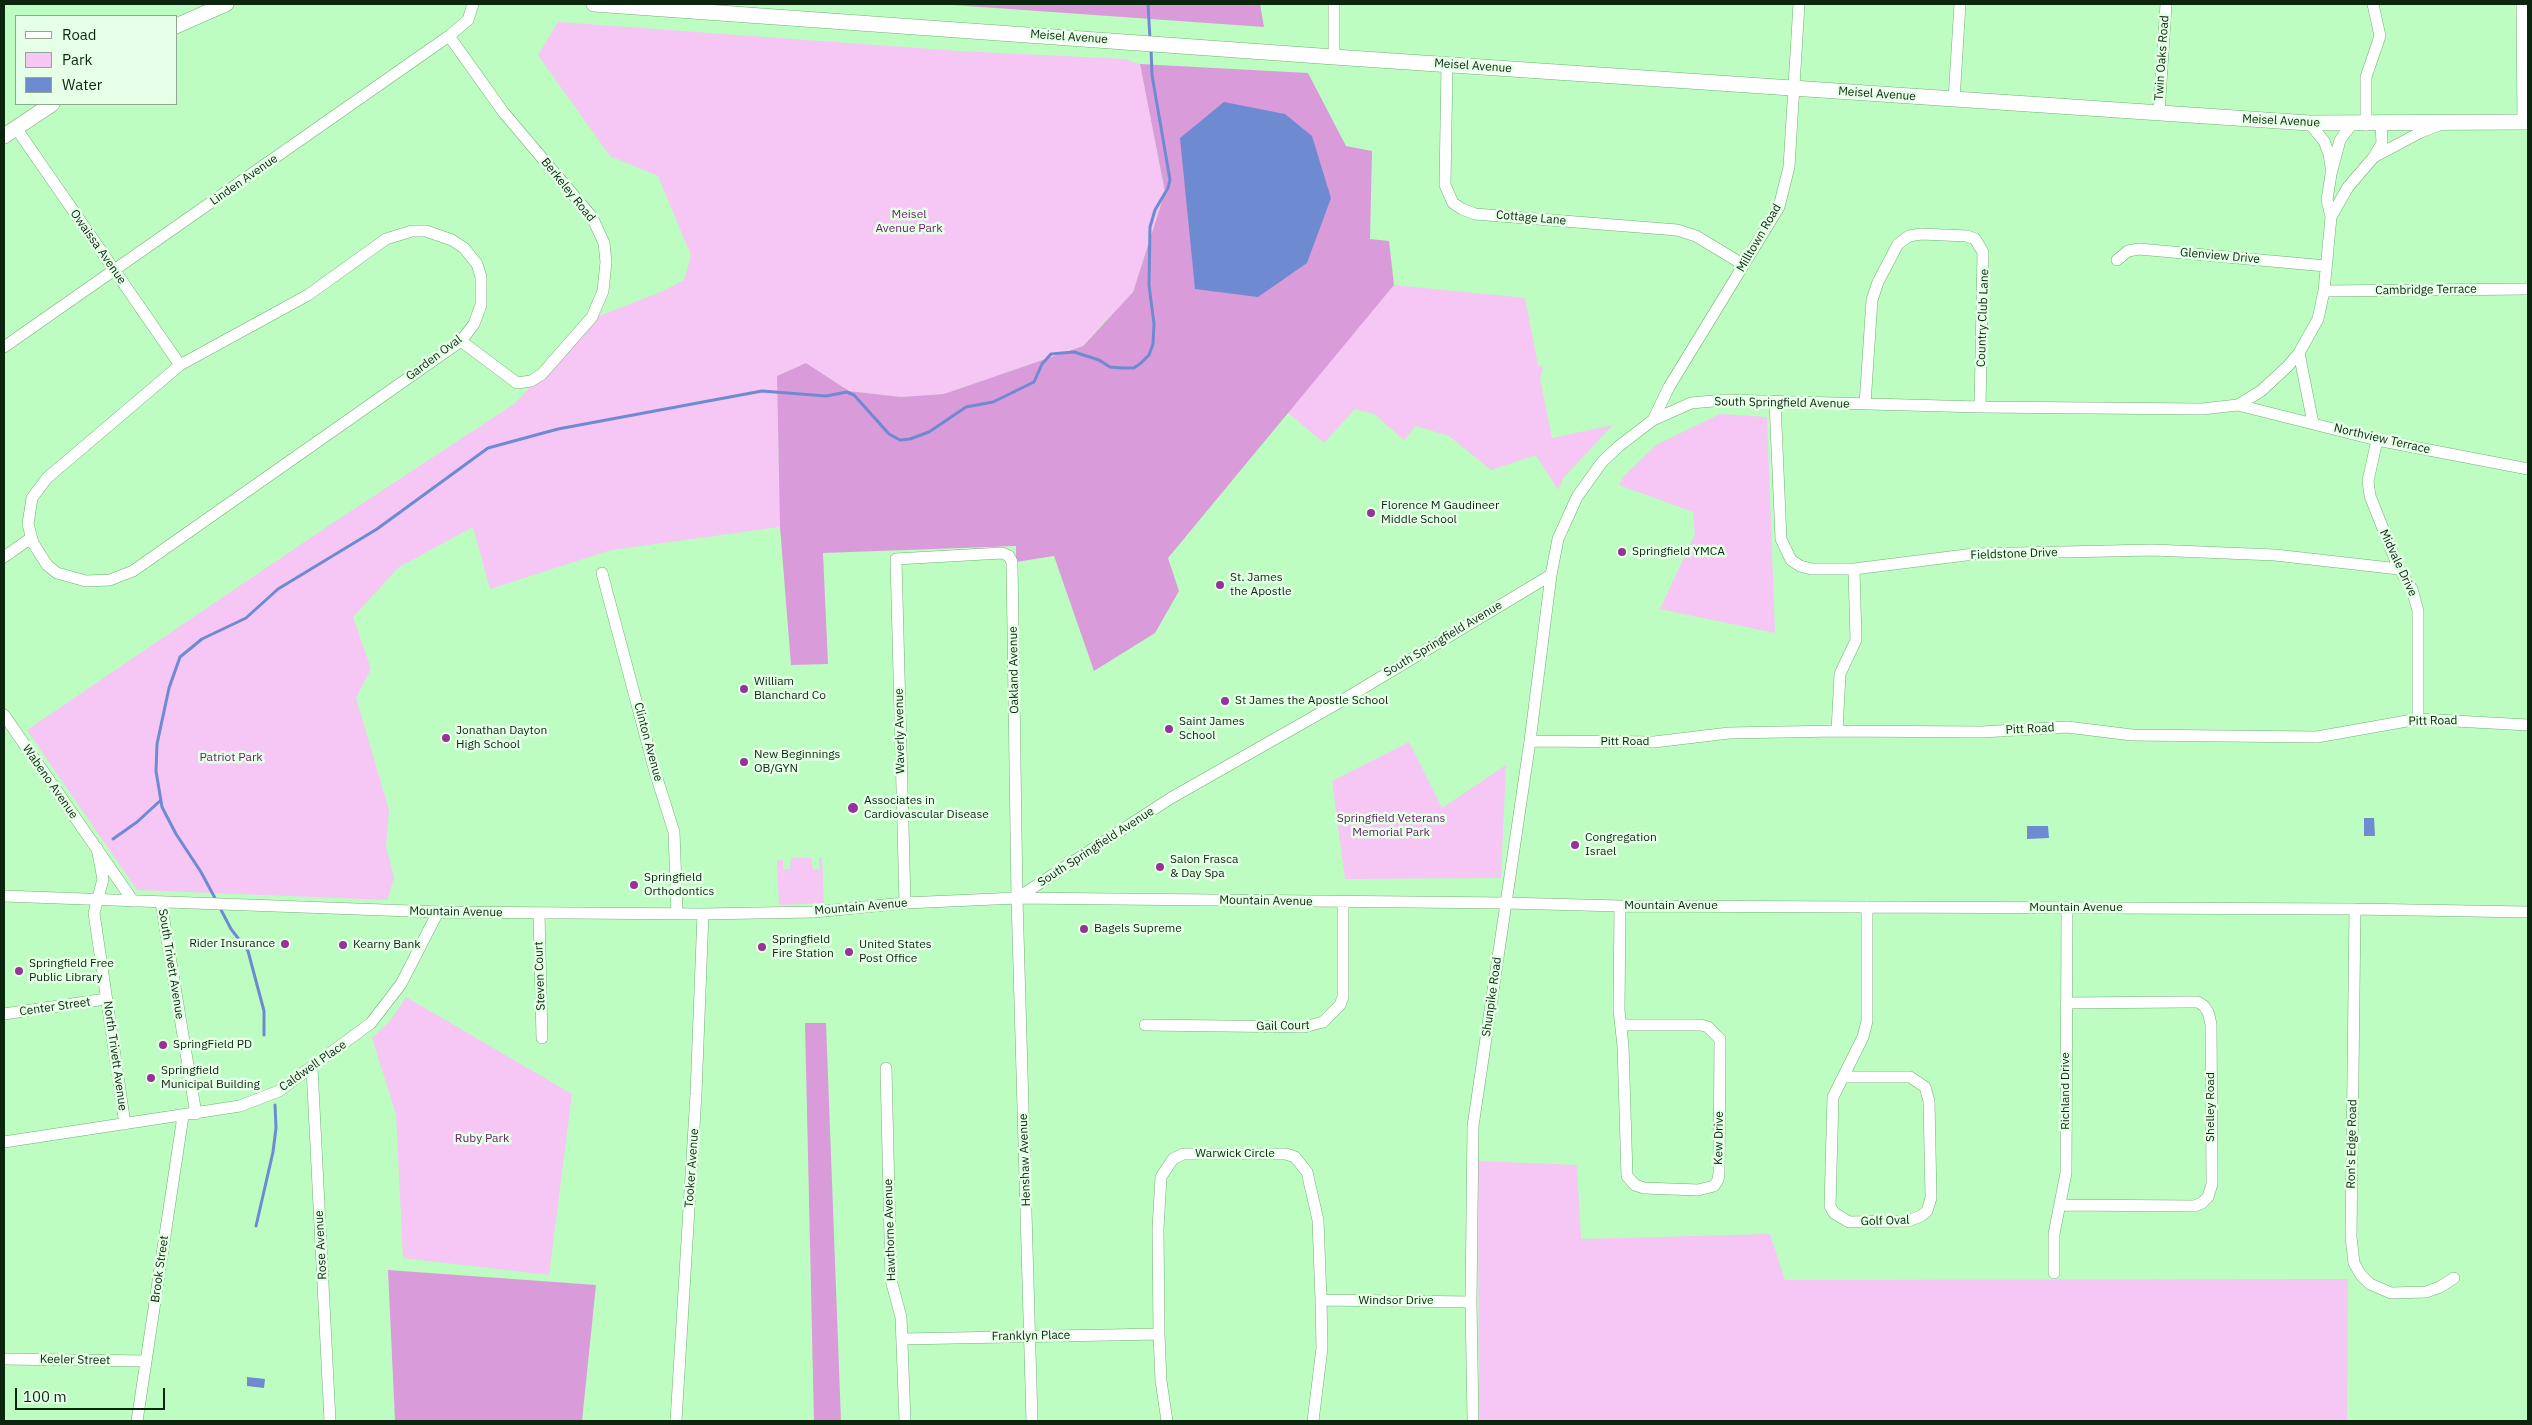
<!DOCTYPE html>
<style>
body{margin:0}
#map{position:relative;width:2532px;height:1425px;overflow:hidden;background:#bdfdc1;font-family:"IBM Plex Sans",sans-serif}
canvas{display:block}
.frame{position:absolute;inset:0;border:5px solid #0c250f;pointer-events:none}
.legend{position:absolute;left:15px;top:15px;width:162px;height:90px;box-sizing:border-box;background:#e6ffe7;border:1px solid #8fa891;margin:0;padding:6px 9px;list-style:none;font-size:15px;color:#0c250f}
.legend li{display:flex;align-items:center;gap:10px;height:25px}
.legend b{width:25px;border:1px solid #8fa891}
.scale{position:absolute;left:15px;top:1388px;width:150px;height:22px;box-sizing:border-box;border:2px solid #0c250f;border-top:0;padding-left:6px;font-size:15px;line-height:18px;white-space:nowrap;color:#0c250f;-webkit-text-stroke:4px #e6ffe7;paint-order:stroke}
</style>
<div id="map">
<canvas width="2532" height="1425"></canvas>
<div class="frame"></div>
<ul class="legend">
<li><b style="height:6px;background:#fff"></b>Road</li>
<li><b style="height:14px;background:#f6c6f5"></b>Park</li>
<li><b style="height:14px;background:#6e8bd1"></b>Water</li>
</ul>
<div class="scale">100 m</div>
</div>
<script>
const g = document.querySelector('canvas').getContext('2d');
g.lineJoin = 'round';
function fillPath(path, color) {
  g.fillStyle = color;
  g.fill(path, 'evenodd');
}
function shape(rows) {
  const path = new Path2D();
  for (const r of rows) {
    path.moveTo(r[0], r[1]);
    for (let i = 2; i < r.length; i += 2) path.lineTo(r[i], r[i + 1]);
  }
  return path;
}
function trace(path, color, width, dash) {
  g.strokeStyle = color;
  g.lineWidth = width;
  g.lineCap = dash ? 'butt' : 'round';
  g.setLineDash(dash || []);
  g.stroke(path);
}
function drawText(font, color, halo, rows, align = 'center') {
  g.font = font + ' "IBM Plex Sans",sans-serif';
  g.lineWidth = 5;
  g.setLineDash([]);
  g.textBaseline = 'middle';
  g.strokeStyle = halo;
  g.fillStyle = color;
  for (const [text, x, y, turn = 0] of rows) {
    g.save();
    g.translate(x, y);
    g.rotate((+turn || 0) * Math.PI / 180);
    g.textAlign = isNaN(turn) ? turn : align;
    if (halo) g.strokeText(text, 0, 0);
    g.fillText(text, 0, 0);
    g.restore();
  }
}
fillPath(shape([
 [558,22,959,51,1125,59,1140,64,1165,192,1133,292,1082,346,944,394,901,397,849,391,806,363,777,376,780,527,611,550,490,589,473,527,399,567,353,617,371,669,356,698,389,810,386,847,394,878,387,900,137,890,27,730,328,526,514,404,596,317,661,292,684,280,691,255,658,176,610,156,538,55],
 [1394,285,1525,298,1538,365,1543,367,1540,378,1552,438,1613,425,1564,477,1558,490,1536,455,1491,470,1449,436,1416,426,1404,440,1374,414,1355,409,1324,443,1287,412],
 [1720,414,1767,417,1775,633,1660,609,1695,534,1693,512,1619,485,1623,477,1656,445],
 [1409,742,1442,808,1506,765,1501,878,1345,879,1332,781],
 [819,857,822,857,824,903,779,905,777,860,783,860,783,869,790,869,791,858,811,858,813,869,819,869],
 [406,997,572,1094,549,1275,403,1258,396,1114,372,1038,390,1021],
 [1478,1161,1577,1165,1581,1239,1770,1234,1785,1280,2348,1279,2347,1421,1479,1421]
]), '#f6c6f5');
fillPath(shape([
 [939,4,1260,4,1264,27],
 [1140,64,1308,73,1346,146,1372,151,1370,239,1389,241,1394,285,1168,558,1179,591,1155,633,1094,671,1054,556,1016,562,1016,546,823,553,828,664,791,665,780,527,777,376,806,363,849,391,901,397,944,394,1083,346,1133,292,1165,192],
 [805,1023,826,1023,841,1421,814,1421],
 [388,1270,596,1285,582,1421,395,1421]
]), '#da9bda');
fillPath(shape([
 [1224,102,1285,114,1312,136,1331,198,1307,263,1258,297,1195,289,1180,138],
 [2364,818,2374,818,2375,836,2364,836],
 [2027,826,2048,826,2049,838,2027,839],
 [247,1377,265,1379,264,1388,247,1386]
]), '#6e8bd1');
trace(shape([
 [1148,4,1150,39],
 [113,839,137,822,161,800],
 [216,900,201,872,176,834,162,807,156,771,157,744,169,688,180,657,202,639,246,618,278,589,377,529,488,448,558,429,762,391,826,396,847,392,854,395,889,434,900,440,910,439,929,432,966,407,993,402,1034,382,1042,364,1051,354,1074,352,1099,360,1110,367,1123,368,1134,368,1141,363,1149,355,1153,344,1154,324,1149,285,1150,227,1155,210,1168,188,1170,180,1152,75,1151,48],
 [219,906,231,929,248,951,264,1011,264,1035],
 [256,1226,273,1152,276,1128,275,1105]
]), '#6e8bd1', 3);
const minor = shape([
 [2522,4,2523,122],
 [449,36,504,113,592,217,604,243,606,262,603,291,592,317,542,374,531,381,517,383,461,341],
 [1334,57,1334,4],
 [1447,65,1445,185,1453,203,1462,209,1475,214,1677,230,1696,236,1744,265],
 [1954,100,1960,4],
 [2159,113,2166,4],
 [2309,123,2324,141,2329,154,2331,167],
 [2366,125,2366,77,2380,36,2373,4],
 [16,128,180,365],
 [2374,157,2421,132,2439,125],
 [2331,217,2348,187,2373,158,2382,143,2381,124],
 [412,231,426,231,452,240,464,248,477,264,481,277,481,305,474,324,461,341,133,571,110,580,86,581,57,573,47,565,33,543,28,524,32,498,47,478,180,365,308,295,386,239,412,231],
 [2117,260,2128,251,2139,249,2326,266],
 [2324,291,2528,289],
 [4,347,449,36,468,20,473,4],
 [2299,353,2313,423],
 [1775,402,1781,539,1791,560,1800,566,1811,569,1854,569,1974,554,2152,550,2275,555,2399,569],
 [1865,404,1872,300,1878,282,1898,244,1909,236,1921,234,1967,236,1975,239,1983,252,1980,407],
 [2238,405,2377,440,2528,469],
 [1653,420,1669,387,1779,207,1789,167,1799,4],
 [2377,440,2368,481,2370,496,2399,569,2412,589,2418,611,2418,719],
 [4,557,31,538],
 [602,573,655,772,674,832,677,914],
 [4,715,133,901],
 [1837,731,1840,674,1856,640,1854,569],
 [1530,741,1654,742,1729,733,1837,731,1982,732,2067,727,2132,735,2317,737,2418,719,2528,725],
 [97,848,103,879,94,913,125,1124],
 [4,896,438,912,703,914,814,912,905,903,1017,898,1506,903,1620,906,2355,909,2528,912],
 [1017,898,1171,798,1338,703,1551,575],
 [161,902,196,1114],
 [905,903,896,559,1002,553,1009,556,1012,562,1017,898,1032,1421],
 [1620,906,1619,1010,1623,1046,1627,1176,1635,1185,1644,1188,1698,1190,1714,1186,1718,1180,1719,1173,1720,1039,1708,1027,1701,1025,1621,1025],
 [2355,909,2351,1237,2354,1263,2361,1275,2370,1284,2391,1293,2426,1292,2440,1287,2454,1278],
 [539,913,542,1038],
 [4,1014,106,999],
 [1145,1025,1304,1027,1323,1022,1340,1005,1343,997,1343,902],
 [312,1068,330,1421],
 [886,1068,891,1280,901,1317,905,1421],
 [1844,1077,1910,1077,1925,1087,1929,1101,1931,1198,1927,1211,1921,1216,1908,1221,1849,1222,1834,1213,1830,1206,1833,1097,1863,1037,1867,1021,1867,907],
 [4,1142,240,1106,279,1091,371,1023,401,984,438,912],
 [2061,1205,2194,1206,2202,1203,2208,1197,2212,1184,2211,1024,2208,1012,2204,1006,2198,1002,2184,1002,2066,1003],
 [2054,1273,2054,1234,2066,1173,2067,908],
 [1321,1300,1471,1302],
 [903,1339,1159,1334],
 [4,1359,146,1361],
 [137,1421,183,1116],
 [676,1421,696,1094,703,914],
 [1167,1421,1161,1381,1159,1334,1158,1229,1161,1177,1173,1159,1183,1154,1286,1154,1295,1157,1307,1172,1318,1220,1321,1300,1322,1348,1313,1421],
 [1473,1421,1471,1302,1473,1126,1530,741,1551,575,1558,539,1577,497,1602,462,1619,446,1653,420,1691,403,1724,400,1980,407,2202,409,2238,405,2261,391,2288,366,2299,353,2318,319,2324,291,2331,217,2327,200,2331,174,2340,140,2352,124]
]);
const major = shape([
 [594,4,1334,57,2309,123,2528,122],
 [176,26,226,4],
 [4,136,52,104]
]);
trace(minor, '#72af77', 12);
trace(major, '#72af77', 16);
trace(minor, '#fff', 11);
trace(major, '#fff', 15);
for (const [x, y, r, color] of [
 [1371,513,5,"#96339a"],
 [1622,552,5,"#96339a"],
 [1220,585,5,"#96339a"],
 [744,689,5,"#96339a"],
 [1225,701,5,"#96339a"],
 [1169,729,5,"#96339a"],
 [446,738,5,"#96339a"],
 [744,762,5,"#96339a"],
 [853,808,6,"#96339a"],
 [1575,845,5,"#96339a"],
 [1160,867,5,"#96339a"],
 [634,885,5,"#96339a"],
 [1084,929,5,"#96339a"],
 [285,944,5,"#96339a"],
 [343,945,5,"#96339a"],
 [762,947,5,"#96339a"],
 [849,952,5,"#96339a"],
 [19,971,5,"#96339a"],
 [163,1045,5,"#96339a"],
 [151,1078,5,"#96339a"]
]) {
  const dot = new Path2D();
  dot.arc(x, y, r, 0, 2 * Math.PI);
  g.fillStyle = color;
  g.fill(dot);
  trace(dot, '#e6ffe7', 2);
}
drawText('12px', '#0c250f', '#e6ffe7', [
 ["Meisel Avenue",1069,37,4],
 ["Twin Oaks Road",2162,58,-86],
 ["Meisel Avenue",1473,66,4],
 ["Meisel Avenue",1877,94,4],
 ["Meisel Avenue",2281,121,3],
 ["Linden Avenue",244,180,-35],
 ["Berkeley Road",568,190,51],
 ["Cottage Lane",1531,218,5],
 ["Milltown Road",1759,238,-60],
 ["Owaissa Avenue",98,247,55],
 ["Glenview Drive",2220,256,5],
 ["Cambridge Terrace",2426,290,-1],
 ["Country Club Lane",1983,318,-88],
 ["Garden Oval",434,358,-37],
 ["South Springfield Avenue",1782,403,1],
 ["Northview Terrace",2382,439,13],
 ["Fieldstone Drive",2014,554,-2],
 ["Midvale Drive",2398,563,65],
 ["South Springfield Avenue",1443,639,-31],
 ["Oakland Avenue",1014,670,-91],
 ["Pitt Road",2433,721,-1],
 ["Pitt Road",2030,729,-3],
 ["Waverly Avenue",900,731,-91],
 ["Clinton Avenue",648,742,75],
 ["Pitt Road",1625,742],
 ["Wabeno Avenue",50,782,55],
 ["South Springfield Avenue",1096,847,-33],
 ["Mountain Avenue",1266,901,1],
 ["Mountain Avenue",1671,906],
 ["Mountain Avenue",861,907,-5],
 ["Mountain Avenue",2076,908],
 ["Mountain Avenue",456,912,1],
 ["South Trivett Avenue",171,964,81],
 ["Steven Court",540,976,-92],
 ["Shunpike Road",1492,997,-82],
 ["Center Street",55,1007,-8],
 ["Gail Court",1283,1026,-1],
 ["North Trivett Avenue",115,1056,82],
 ["Caldwell Place",313,1066,-35],
 ["Richland Drive",2066,1091,-90],
 ["Shelley Road",2211,1107,-90],
 ["Kew Drive",1719,1138,-89],
 ["Ron's Edge Road",2352,1144,-89],
 ["Warwick Circle",1235,1154],
 ["Henshaw Avenue",1025,1160,-92],
 ["Tooker Avenue",692,1168,-86],
 ["Golf Oval",1885,1221,-2],
 ["Hawthorne Avenue",890,1230,-92],
 ["Rose Avenue",321,1245,-93],
 ["Brook Street",160,1269,-82],
 ["Windsor Drive",1396,1301],
 ["Franklyn Place",1031,1336,-1],
 ["Keeler Street",75,1360,1]
]);
drawText('12px', '#6c226e', '#e6ffe7', [
 ["Meisel",909,215],
 ["Avenue Park",909,229],
 ["Patriot Park",231,758],
 ["Springfield Veterans",1391,819],
 ["Memorial Park",1391,833],
 ["Ruby Park",482,1139]
]);
drawText('12px', '#0c250f', '#e6ffe7', [
 ["Florence M Gaudineer",1381,506],
 ["Middle School",1381,520],
 ["Springfield YMCA",1632,552],
 ["St. James",1230,578],
 ["the Apostle",1230,592],
 ["William",754,682],
 ["Blanchard Co",754,696],
 ["St James the Apostle School",1235,701],
 ["Saint James",1179,722],
 ["School",1179,736],
 ["Jonathan Dayton",456,731],
 ["High School",456,745],
 ["New Beginnings",754,755],
 ["OB/GYN",754,769],
 ["Associates in",864,801],
 ["Cardiovascular Disease",864,815],
 ["Congregation",1585,838],
 ["Israel",1585,852],
 ["Salon Frasca",1170,860],
 ["& Day Spa",1170,874],
 ["Springfield",644,878],
 ["Orthodontics",644,892],
 ["Bagels Supreme",1094,929],
 ["Springfield",772,940],
 ["Fire Station",772,954],
 ["Rider Insurance",275,944,"right"],
 ["Kearny Bank",353,945],
 ["United States",859,945],
 ["Post Office",859,959],
 ["Springfield Free",29,964],
 ["Public Library",29,978],
 ["SpringField PD",173,1045],
 ["Springfield",161,1071],
 ["Municipal Building",161,1085]
], 'left');
</script>
